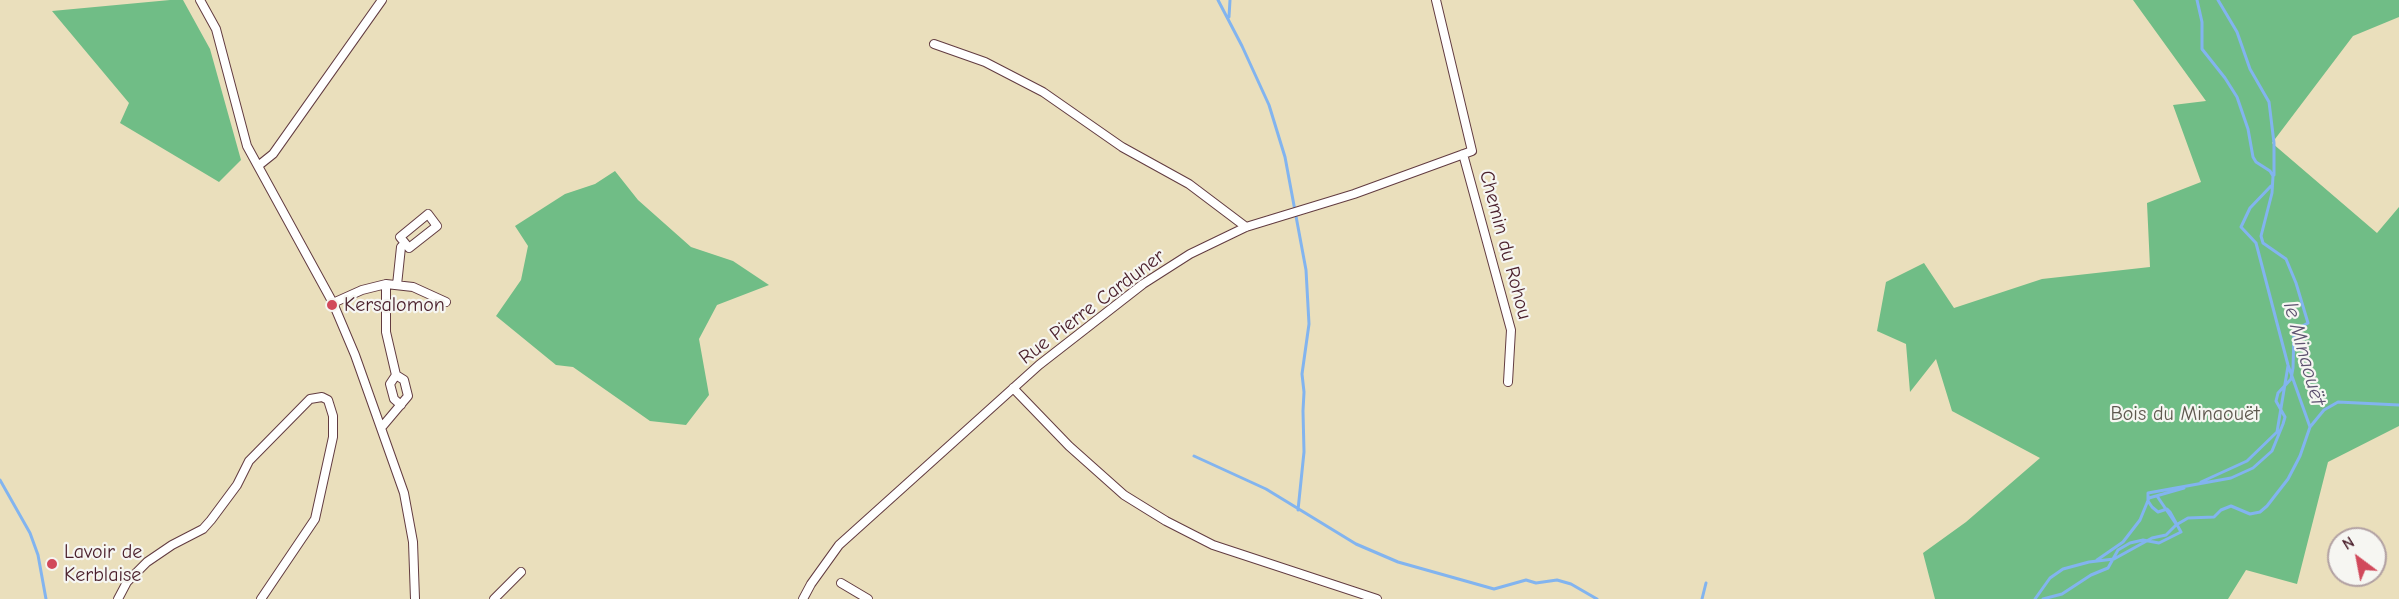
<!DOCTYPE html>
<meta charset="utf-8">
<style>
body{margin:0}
#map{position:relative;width:2399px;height:599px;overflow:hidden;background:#eadfbc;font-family:"Comic Neue",sans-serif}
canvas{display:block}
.north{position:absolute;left:2327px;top:527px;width:60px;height:60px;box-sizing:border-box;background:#f6f6f2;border:2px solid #b1a0a2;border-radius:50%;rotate:328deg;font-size:16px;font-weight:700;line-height:24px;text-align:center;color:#4a1f2b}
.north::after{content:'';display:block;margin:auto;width:21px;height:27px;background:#d1495b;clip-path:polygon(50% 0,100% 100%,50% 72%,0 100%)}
</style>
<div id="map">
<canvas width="2399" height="599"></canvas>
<div class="north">N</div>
</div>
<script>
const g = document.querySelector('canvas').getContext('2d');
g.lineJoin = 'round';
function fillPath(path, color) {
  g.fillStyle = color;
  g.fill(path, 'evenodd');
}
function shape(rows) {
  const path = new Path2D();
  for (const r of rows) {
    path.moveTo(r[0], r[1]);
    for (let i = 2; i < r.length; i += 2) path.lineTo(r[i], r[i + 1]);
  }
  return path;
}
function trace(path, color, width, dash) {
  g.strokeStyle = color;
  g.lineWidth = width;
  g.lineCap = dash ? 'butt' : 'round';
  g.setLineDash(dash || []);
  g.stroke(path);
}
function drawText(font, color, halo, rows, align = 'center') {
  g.font = font + ' "Comic Neue",sans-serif';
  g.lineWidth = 4.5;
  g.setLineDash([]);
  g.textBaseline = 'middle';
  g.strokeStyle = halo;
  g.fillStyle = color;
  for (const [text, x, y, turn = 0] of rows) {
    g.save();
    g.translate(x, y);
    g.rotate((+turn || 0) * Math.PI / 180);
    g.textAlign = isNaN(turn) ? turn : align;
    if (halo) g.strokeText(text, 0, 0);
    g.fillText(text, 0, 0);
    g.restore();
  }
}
fillPath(shape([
 [170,0,183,0,210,49,241,160,219,182,120,123,129,103,52,11],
 [2133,0,2399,0,2399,17,2353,36,2272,143,2377,233,2399,207,2399,426,2328,462,2297,584,2246,570,2228,599,1935,599,1923,553,1966,522,2040,458,1952,411,1936,359,1910,392,1906,344,1877,331,1886,282,1924,263,1954,308,2042,279,2150,267,2147,203,2201,182,2173,105,2206,101],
 [615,171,638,200,691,247,733,261,769,285,717,305,699,339,709,395,686,425,650,421,573,367,556,365,496,316,521,280,528,246,515,226,565,194,595,184]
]), '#70bd86');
trace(shape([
 [1218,0,1242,46,1269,105,1285,157,1306,270,1309,324,1302,374,1304,392,1303,411,1304,452,1298,510],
 [2218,0,2237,32,2250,69,2269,102,2274,143,2274,175],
 [1229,17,1230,0],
 [2310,427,2324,410,2338,402,2399,405],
 [1194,456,1266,489,1356,544,1398,562,1494,589,1526,580,1536,583,1557,580,1571,584,1597,599],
 [0,480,30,533,38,555,46,599],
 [2201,482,2247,461,2277,432,2288,366],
 [2157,496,2176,524],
 [2097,560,2123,542,2140,520,2149,498,2184,488],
 [1702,599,1706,583],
 [2035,599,2050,578,2063,569,2089,562,2114,559,2152,538,2166,535,2176,525,2188,518,2214,517,2221,510,2231,506,2250,514,2260,512,2267,506,2288,479,2300,456,2310,427,2288,365,2256,243,2241,227,2250,208,2271,186],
 [2043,599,2062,594,2091,575,2108,568,2118,550,2130,543,2143,540,2159,543,2181,532,2170,512,2167,509,2158,512,2152,507,2148,501,2148,493,2231,478,2253,468,2272,451,2283,424,2285,417,2276,401,2278,393,2291,379,2293,368,2294,333,2295,330,2308,323,2296,283,2286,259,2263,243,2261,236,2272,193,2273,176,2270,171,2256,162,2253,157,2248,129,2237,97,2225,78,2202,49,2202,22,2197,0]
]), '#82b4ef', 3);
const street = shape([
 [200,0,216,29,247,146,333,303,355,355,404,493,413,542,415,599],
 [934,44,985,62,1043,92,1122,147,1189,184,1246,227],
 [1463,154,1511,330,1508,382],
 [258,166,273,154,382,0],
 [428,214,437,226,409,248,400,237,428,214],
 [397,285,401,247,405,243],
 [333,303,362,290,386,284,413,287,446,302],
 [396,375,390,384,394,399,401,405],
 [1013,388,1069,446,1124,495,1166,521,1213,545,1377,599],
 [381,428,408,396,404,380,396,375,386,332,386,284],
 [841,583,868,599],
 [118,599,127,582,147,562,172,545,203,529,211,520,237,485,249,461,310,399,322,397,328,400,333,416,333,437,315,519,261,599],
 [494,599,521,572],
 [803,599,811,584,839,545,1039,365,1143,284,1190,254,1246,227,1354,194,1472,151,1436,0]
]);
trace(street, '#623c41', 10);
trace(street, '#fff', 8);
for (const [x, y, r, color] of [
 [332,305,6,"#d1495b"],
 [52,564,6,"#d1495b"]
]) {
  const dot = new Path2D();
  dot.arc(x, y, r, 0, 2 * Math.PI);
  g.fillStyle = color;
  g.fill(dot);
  trace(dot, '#f6f6f2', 2);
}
drawText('20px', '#4a1f2b', '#f6f6f2', [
 ["Chemin du Rohou",1505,245,75],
 ["Rue Pierre Carduner",1092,307,-37]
]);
drawText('20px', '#4a1f2b', '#f6f6f2', [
 ["Kersalomon",344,305],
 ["Lavoir de",64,552],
 ["Kerblaise",64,575]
], 'left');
drawText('20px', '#5e584e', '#f6f6f2', [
 ["Bois du Minaouët",2185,414]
]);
drawText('italic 21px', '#5e5370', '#f6f6f2', [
 ["le Minaouët",2304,354,74]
]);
</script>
